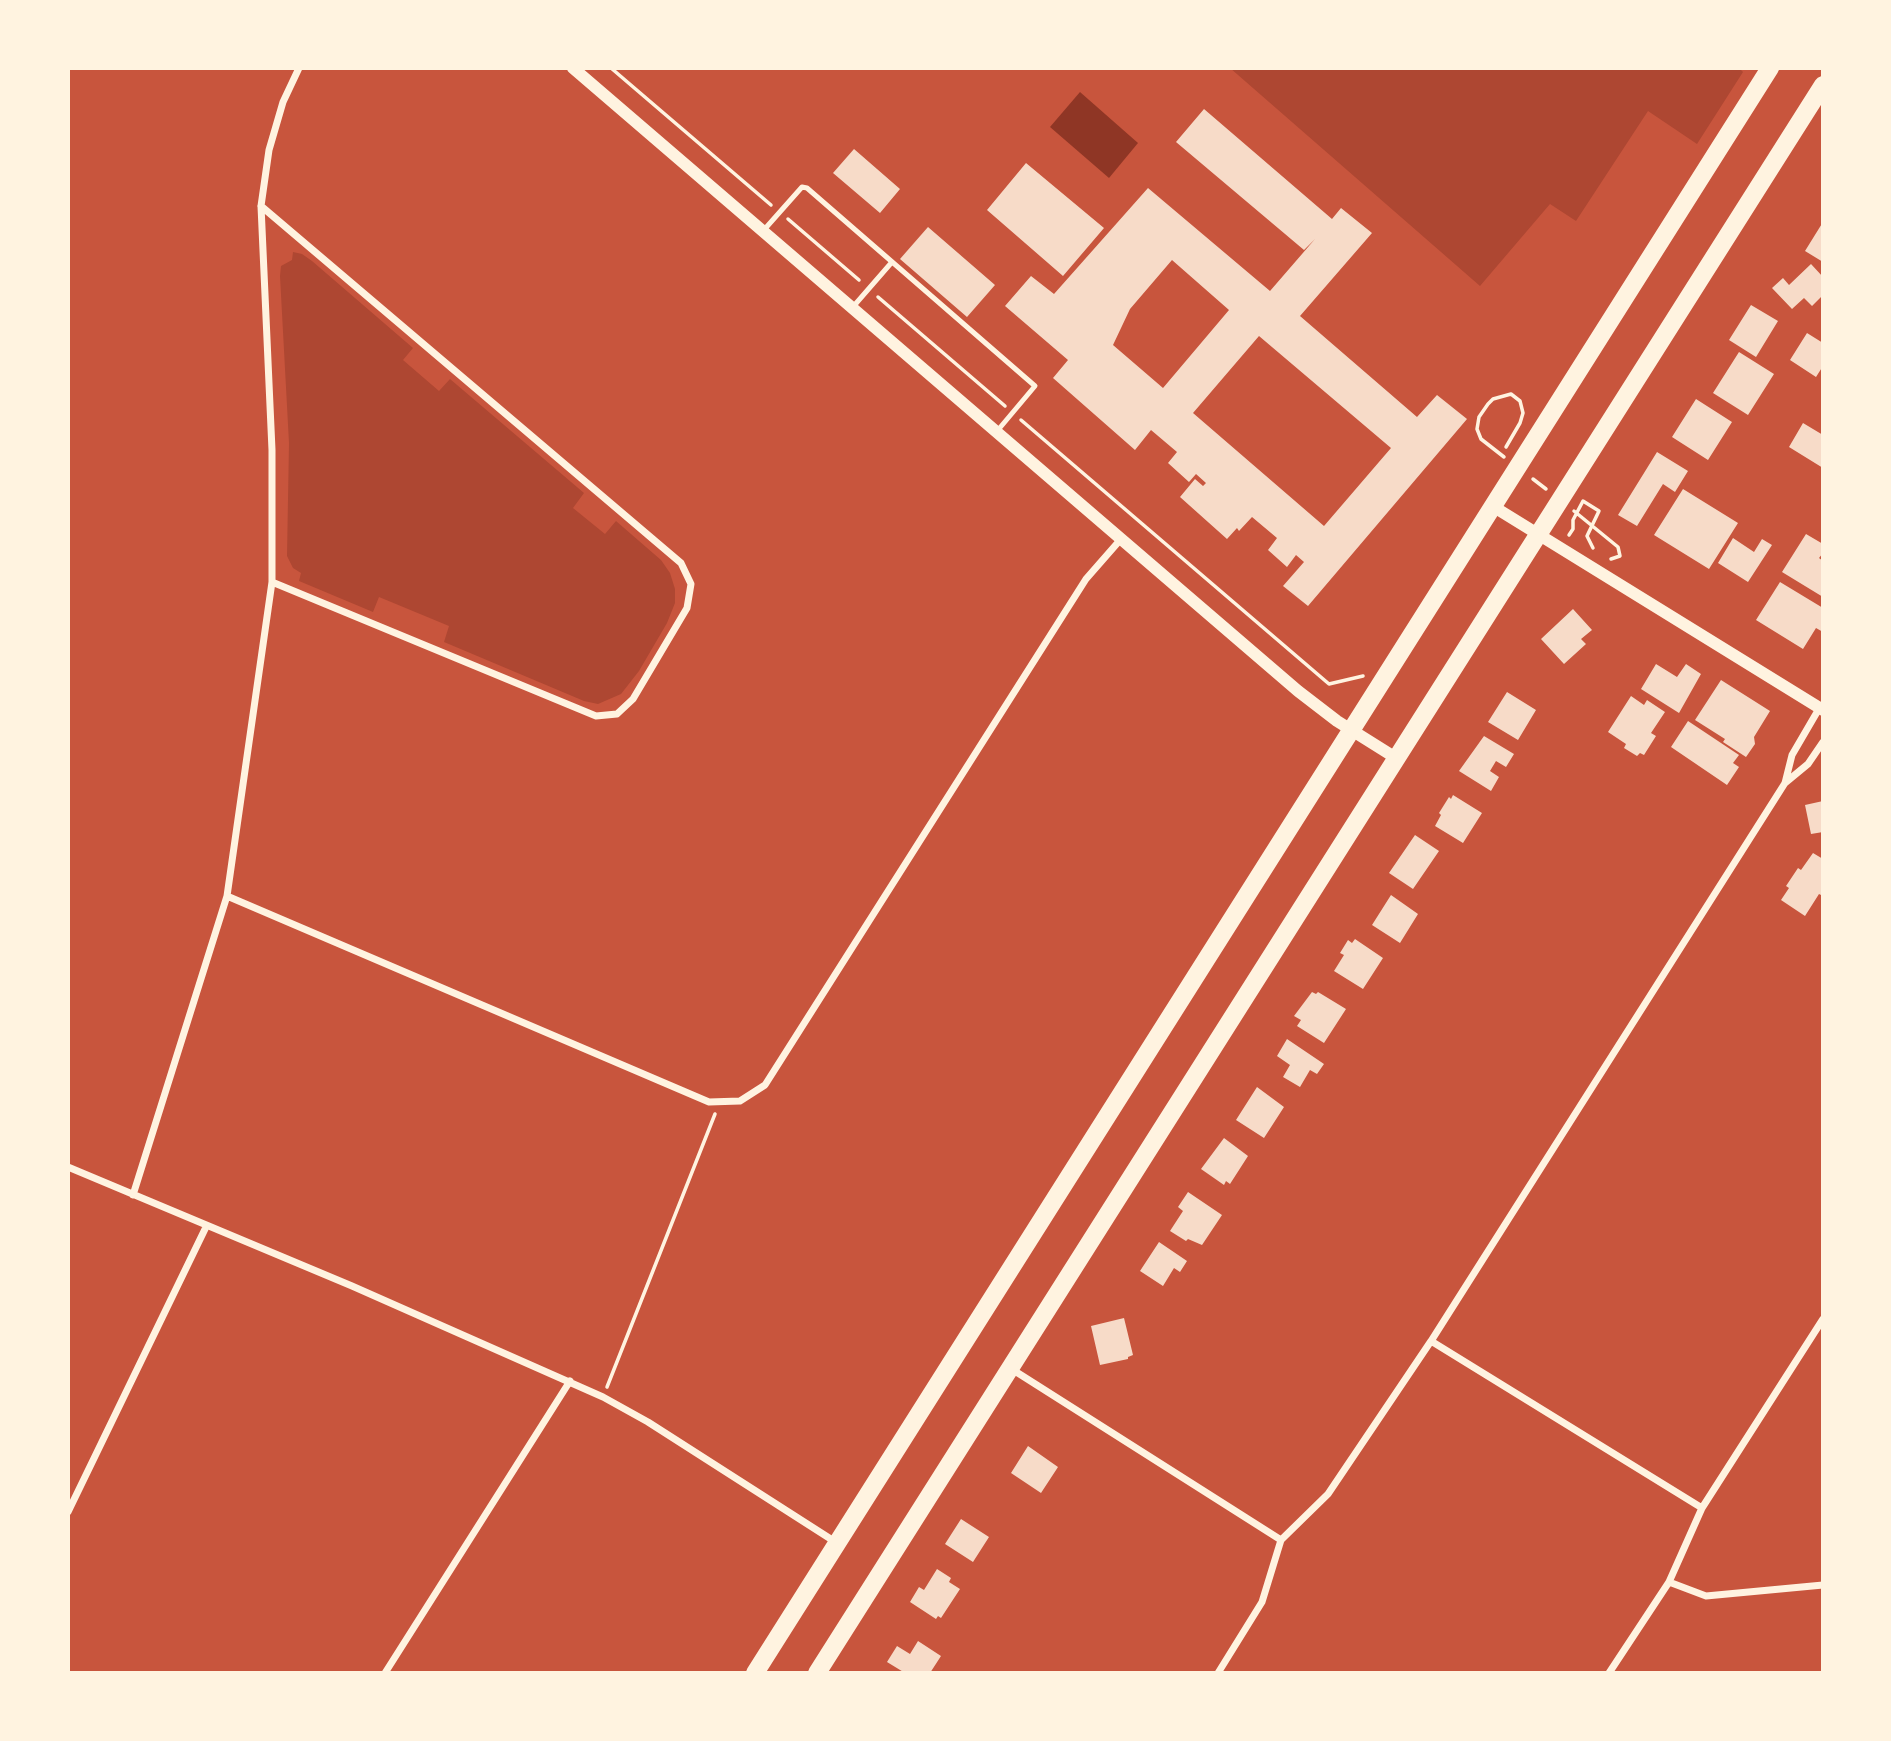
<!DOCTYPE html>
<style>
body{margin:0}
#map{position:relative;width:1891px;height:1741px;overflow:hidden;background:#c8553d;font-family:Barlow,sans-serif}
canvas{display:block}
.frame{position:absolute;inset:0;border:70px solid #fff3e0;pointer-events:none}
</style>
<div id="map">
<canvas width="1891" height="1741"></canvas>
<div class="frame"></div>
</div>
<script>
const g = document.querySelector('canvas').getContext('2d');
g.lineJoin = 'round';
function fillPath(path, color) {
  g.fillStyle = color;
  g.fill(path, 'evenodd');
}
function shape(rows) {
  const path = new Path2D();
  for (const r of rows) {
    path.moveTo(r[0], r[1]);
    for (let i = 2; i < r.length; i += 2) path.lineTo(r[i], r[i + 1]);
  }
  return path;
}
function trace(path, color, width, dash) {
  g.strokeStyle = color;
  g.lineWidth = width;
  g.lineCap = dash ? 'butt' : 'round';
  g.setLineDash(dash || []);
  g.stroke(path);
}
fillPath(shape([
 [1230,68,1739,68,1743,72,1697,144,1648,111,1576,221,1550,204,1480,286],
 [293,252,302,254,312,261,413,348,403,360,439,391,450,379,584,493,573,508,605,534,616,521,661,560,670,573,675,589,675,603,667,623,639,671,621,694,598,704,584,701,444,642,449,626,379,597,373,612,299,581,301,573,293,568,287,556,289,443,280,276,281,266,292,260]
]), '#ae4732');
fillPath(shape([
 [1080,92,1138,143,1109,178,1050,127]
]), '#8f3625');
fillPath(shape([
 [1204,109,1332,219,1341,208,1372,233,1300,316,1417,417,1437,395,1467,419,1308,606,1283,586,1304,562,1296,555,1287,567,1268,550,1277,538,1252,517,1239,531,1237,528,1227,539,1180,497,1195,479,1203,486,1206,483,1196,474,1189,482,1168,463,1177,452,1151,430,1135,450,1053,378,1068,360,1005,306,1031,276,1054,294,1148,188,1270,291,1315,239,1304,250,1176,142],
 [1172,260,1229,310,1163,388,1113,345,1130,309],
 [1259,336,1391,448,1324,526,1193,413],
 [854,149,900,189,880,213,833,173],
 [1026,163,1104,228,1063,276,987,210],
 [1823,222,1823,262,1805,251],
 [928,227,995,285,967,317,900,259],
 [1811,264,1823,277,1823,295,1812,306,1804,298,1792,309,1772,288,1783,278,1789,285],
 [1751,305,1778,321,1756,357,1729,340],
 [1807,333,1823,343,1823,366,1816,377,1790,360],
 [1739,352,1774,374,1748,415,1713,393],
 [1696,399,1732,422,1708,460,1672,437],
 [1803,423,1823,435,1823,468,1789,447],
 [1657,452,1688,471,1675,492,1663,484,1637,526,1618,515],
 [1683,489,1738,523,1709,569,1654,535],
 [1806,534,1823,544,1823,553,1819,558,1823,561,1823,597,1782,572],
 [1733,538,1754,552,1762,539,1772,545,1748,582,1718,563],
 [1780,582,1823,608,1823,632,1816,628,1803,649,1756,620],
 [1573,609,1592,630,1581,639,1586,644,1564,664,1541,639],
 [1656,664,1677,677,1686,664,1701,674,1679,713,1641,689],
 [1721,680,1770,711,1754,737,1755,744,1746,757,1723,742,1725,739,1695,720],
 [1507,692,1536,710,1518,740,1488,722],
 [1631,696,1644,705,1647,700,1665,712,1651,733,1656,736,1644,755,1640,753,1637,756,1624,748,1626,744,1608,732],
 [1688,721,1739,755,1733,763,1739,767,1727,785,1671,747],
 [1484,736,1514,754,1506,767,1496,761,1490,771,1499,777,1491,791,1459,771],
 [1453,795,1482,813,1463,843,1435,826,1441,815,1439,813,1449,797,1451,799],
 [1823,801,1823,832,1811,834,1805,805],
 [1415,835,1439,851,1413,889,1389,873],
 [1813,853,1823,859,1823,896,1819,894,1805,916,1781,900,1789,888,1786,886,1798,868,1801,870],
 [1391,895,1418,914,1400,943,1372,925],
 [1355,939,1383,958,1363,989,1334,971,1344,955,1340,953,1348,940,1352,943],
 [1312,992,1316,994,1318,992,1346,1009,1324,1043,1297,1026,1301,1020,1294,1016],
 [1287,1039,1324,1064,1317,1074,1310,1070,1300,1087,1283,1077,1290,1065,1277,1056],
 [1257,1087,1284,1107,1264,1138,1236,1120],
 [1224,1138,1248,1156,1230,1184,1226,1181,1224,1185,1201,1169],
 [1188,1192,1222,1215,1202,1245,1188,1239,1186,1241,1170,1231,1183,1211,1178,1207],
 [1159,1242,1187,1261,1180,1272,1174,1268,1163,1286,1140,1271],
 [1124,1318,1133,1355,1128,1357,1128,1359,1100,1365,1091,1326],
 [1028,1446,1058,1467,1041,1493,1011,1473],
 [961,1519,989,1537,973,1562,945,1544],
 [937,1569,951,1578,949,1582,960,1589,941,1618,938,1616,936,1619,910,1602,919,1587,924,1590],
 [918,1641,941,1656,930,1673,905,1673,887,1662,897,1646,910,1654]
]), '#f7dbc8');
trace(shape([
 [611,68,771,205],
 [788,219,859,280],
 [878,297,1005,406],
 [1021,420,1329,684,1363,676],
 [1504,457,1481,439,1477,429,1479,417,1488,404,1493,399,1511,394,1520,401,1523,413,1520,423,1506,447],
 [1533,479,1546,489],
 [1574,511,1618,547,1620,556,1611,559],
 [1569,535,1573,529,1573,520,1583,501,1599,511,1587,536,1593,548],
 [607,1387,715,1114]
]), '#fff3e0', 3.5);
trace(shape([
 [763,231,802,187,807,188,1035,386,998,430],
 [852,308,892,262]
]), '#fff3e0', 5);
trace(shape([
 [261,206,681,563,691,584,687,608,633,699,617,714,596,716,272,582],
 [1785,783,1808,764,1823,742],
 [227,896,709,1102,740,1101,765,1085,1086,579,1121,539],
 [68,1167,352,1286,603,1397,648,1422,837,1543],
 [133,1195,227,896,272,582,272,450,261,206,269,150,283,102,299,68],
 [1431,1341,1702,1508],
 [1010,1368,1281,1540],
 [68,1512,206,1227],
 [1669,1582,1706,1596,1823,1585],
 [385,1673,570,1381],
 [1218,1673,1262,1602,1281,1540,1328,1494,1431,1341,1785,783,1792,755,1820,707],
 [1609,1673,1669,1582,1702,1508,1823,1319]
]), '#fff3e0', 7);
trace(shape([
 [573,68,1298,691,1337,721,1396,758],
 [1494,507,1823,710]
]), '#fff3e0', 12);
trace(shape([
 [755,1673,1770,68],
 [817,1673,1823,85]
]), '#fff3e0', 18);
</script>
